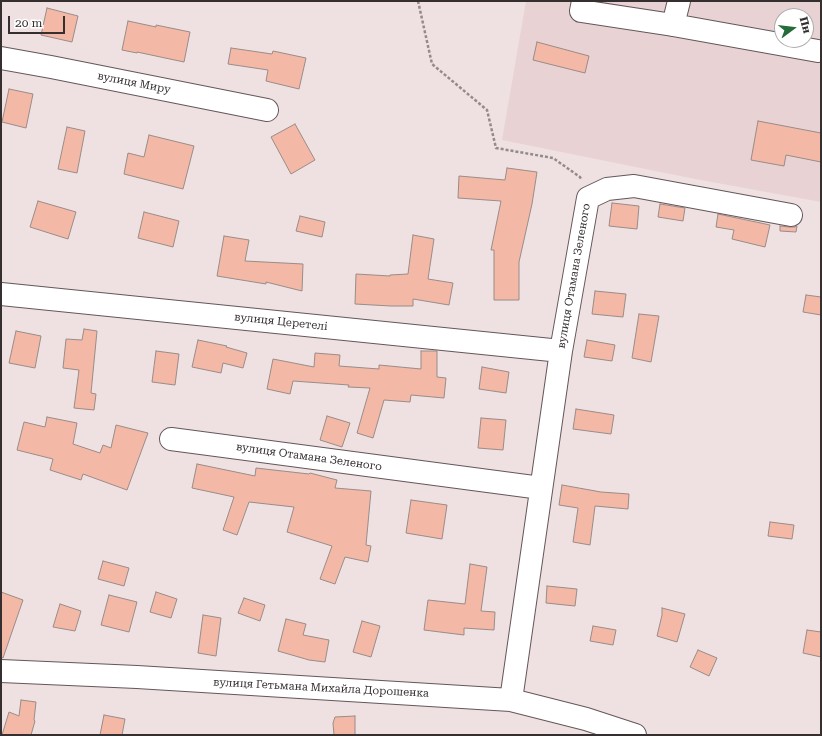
<!DOCTYPE html>
<meta charset="utf-8">
<style>
body{margin:0}
#map{position:relative;width:822px;height:736px;overflow:hidden;background:#efe0e2;font-family:"Roboto Serif",serif}
canvas{display:block}
.frame{position:absolute;inset:0;border:2px solid #352f30;pointer-events:none}
.north{position:absolute;left:774px;top:8px;width:40px;height:40px;box-sizing:border-box;background:#fff;border:1px solid #aeacac;border-radius:50%;rotate:75deg;font-size:11px;font-weight:700;line-height:16px;text-align:center;color:#352f30}
.north::after{content:'';display:block;margin:auto;width:14px;height:18px;background:#246c39;clip-path:polygon(50% 0,100% 100%,50% 72%,0 100%)}
.scale{position:absolute;left:8px;top:16px;width:57px;height:18px;box-sizing:border-box;border:2px solid #352f30;border-top:0;padding-left:5px;font-size:12px;line-height:14px;white-space:nowrap;color:#352f30;-webkit-text-stroke:3px #fff;paint-order:stroke}
</style>
<div id="map">
<canvas width="822" height="736"></canvas>
<div class="frame"></div>
<div class="north">Пн</div>
<div class="scale">20 m</div>
</div>
<script>
const g = document.querySelector('canvas').getContext('2d');
g.lineJoin = 'round';
function fillPath(path, color) {
  g.fillStyle = color;
  g.fill(path, 'evenodd');
}
function shape(rows) {
  const path = new Path2D();
  for (const r of rows) {
    path.moveTo(r[0], r[1]);
    for (let i = 2; i < r.length; i += 2) path.lineTo(r[i], r[i + 1]);
  }
  return path;
}
function trace(path, color, width, dash) {
  g.strokeStyle = color;
  g.lineWidth = width;
  g.lineCap = dash ? 'butt' : 'round';
  g.setLineDash(dash || []);
  g.stroke(path);
}
function drawText(font, color, halo, rows, align = 'center') {
  g.font = font + ' "Roboto Serif",serif';
  g.lineWidth = 4;
  g.setLineDash([]);
  g.textBaseline = 'middle';
  g.strokeStyle = halo;
  g.fillStyle = color;
  for (const [text, x, y, turn = 0] of rows) {
    g.save();
    g.translate(x, y);
    g.rotate((+turn || 0) * Math.PI / 180);
    g.textAlign = isNaN(turn) ? turn : align;
    if (halo) g.strokeText(text, 0, 0);
    g.fillText(text, 0, 0);
    g.restore();
  }
}
fillPath(shape([
 [526,1,821,1,821,202,690,178,502,140],
 [782,16,806,16,806,40,782,40]
]), '#e9d2d4');
const building = shape([
 [47,8,78,16,72,42,41,35,47,8],
 [128,21,156,27,156,25,190,32,184,62,137,52,137,53,122,50,128,21],
 [537,42,589,56,585,73,533,60,537,42],
 [231,48,272,54,273,51,306,58,299,89,266,81,268,70,228,64,231,48],
 [9,89,33,94,26,128,2,122,9,89],
 [758,121,821,133,821,162,786,155,784,166,751,160,758,121],
 [295,124,315,160,291,174,271,137,295,124],
 [67,127,85,131,77,173,58,169,67,127],
 [149,135,194,146,183,189,124,174,128,153,144,157,149,135],
 [507,168,537,172,532,204,519,262,519,300,494,300,494,250,491,250,501,201,458,198,459,176,505,180,507,168],
 [38,201,76,212,68,239,30,227,38,201],
 [612,203,639,206,637,229,609,226,612,203],
 [660,204,685,208,683,221,658,217,660,204],
 [144,212,179,221,173,247,138,238,144,212],
 [718,214,770,225,765,247,732,239,734,230,716,227,718,214],
 [300,216,325,222,322,237,296,231,300,216],
 [780,226,789,227,795,227,797,226,796,232,780,231,780,226],
 [413,235,434,239,428,279,453,283,449,305,413,299,413,306,391,306,355,304,356,274,390,276,390,275,408,274,413,235],
 [224,236,249,240,245,261,303,264,302,291,266,282,266,284,217,276,224,236],
 [595,291,626,294,623,317,592,314,595,291],
 [806,295,821,297,821,315,803,312,806,295],
 [639,314,659,316,651,362,632,358,639,314],
 [84,329,97,331,91,393,96,394,94,410,74,408,79,370,63,368,66,339,82,340,84,329],
 [16,331,41,336,35,368,9,363,16,331],
 [198,340,227,346,226,347,247,353,243,368,223,363,221,373,192,367,198,340],
 [587,340,615,345,612,361,584,357,587,340],
 [156,351,179,354,175,385,152,382,156,351],
 [421,351,437,351,437,377,446,378,444,398,411,395,410,402,384,400,373,438,357,433,370,388,348,387,349,385,293,381,290,394,267,389,273,359,314,367,315,353,340,355,339,366,379,369,379,365,421,369,421,351],
 [482,367,509,372,506,393,479,389,482,367],
 [576,409,614,415,611,434,573,429,576,409],
 [327,416,350,423,342,447,320,440,327,416],
 [47,417,77,423,73,444,100,453,103,445,111,448,116,425,148,433,127,490,83,474,81,480,50,470,53,459,17,450,24,422,45,427,47,417],
 [481,418,506,420,503,450,478,448,481,418],
 [197,464,255,476,256,468,309,474,310,473,337,480,335,488,371,491,366,545,371,546,368,562,345,557,335,584,320,579,332,546,287,532,294,507,249,502,237,535,223,530,234,497,192,488,197,464],
 [562,485,601,492,629,494,628,509,595,506,590,545,573,542,578,508,559,505,562,485],
 [411,500,447,505,442,539,406,533,411,500],
 [770,522,794,525,792,539,768,536,770,522],
 [103,561,129,568,124,586,98,579,103,561],
 [470,564,487,567,481,611,495,612,494,630,464,628,464,635,424,630,428,600,465,604,470,564],
 [547,586,577,589,575,606,546,603,547,586],
 [1,592,23,600,3,658,1,657,1,592],
 [156,592,177,599,171,618,150,612,156,592],
 [109,595,137,602,129,632,101,625,109,595],
 [244,598,265,605,260,621,238,613,244,598],
 [60,604,81,611,75,631,53,627,60,604],
 [662,608,685,614,677,642,657,636,662,615,662,608],
 [203,615,221,618,216,656,198,653,203,615],
 [286,619,306,624,303,635,329,640,325,662,309,660,278,651,286,619],
 [362,621,380,626,371,657,353,652,362,621],
 [593,626,616,630,613,645,590,641,593,626],
 [807,630,821,632,821,657,803,653,807,630],
 [698,650,717,658,709,676,690,667,698,650],
 [21,700,36,702,34,720,35,721,31,735,2,735,9,712,19,716,21,700],
 [104,715,125,719,122,735,100,735,104,715],
 [355,716,355,735,334,735,333,723,335,717,355,716]
]);
fillPath(building, '#f3b8a6');
trace(building, '#998c88', 1);
const minor = shape([
 [583,1,581,11,673,25,818,51],
 [673,25,679,1],
 [1,58,51,67,267,110],
 [1,294,561,351],
 [171,439,541,488],
 [1,671,137,677,511,700,586,719,635,735],
 [511,700,561,351,588,198,607,189,634,186,791,215]
]);
trace(minor, '#645759', 24);
trace(shape([
 [418,1,432,64,487,110,496,148,553,158,580,177,581,179]
]), '#958a8b', 2.5, [3, 2]);
trace(minor, '#fff', 22);
drawText('11px', '#352f30', '#fff', [
 ["вулиця Миру",134,83,11],
 ["вулиця Отамана Зеленого",574,276,-80],
 ["вулиця Церетелі",281,322,6],
 ["вулиця Отамана Зеленого",309,457,8],
 ["вулиця Гетьмана Михайла Дорошенка",321,688,3]
]);
</script>
